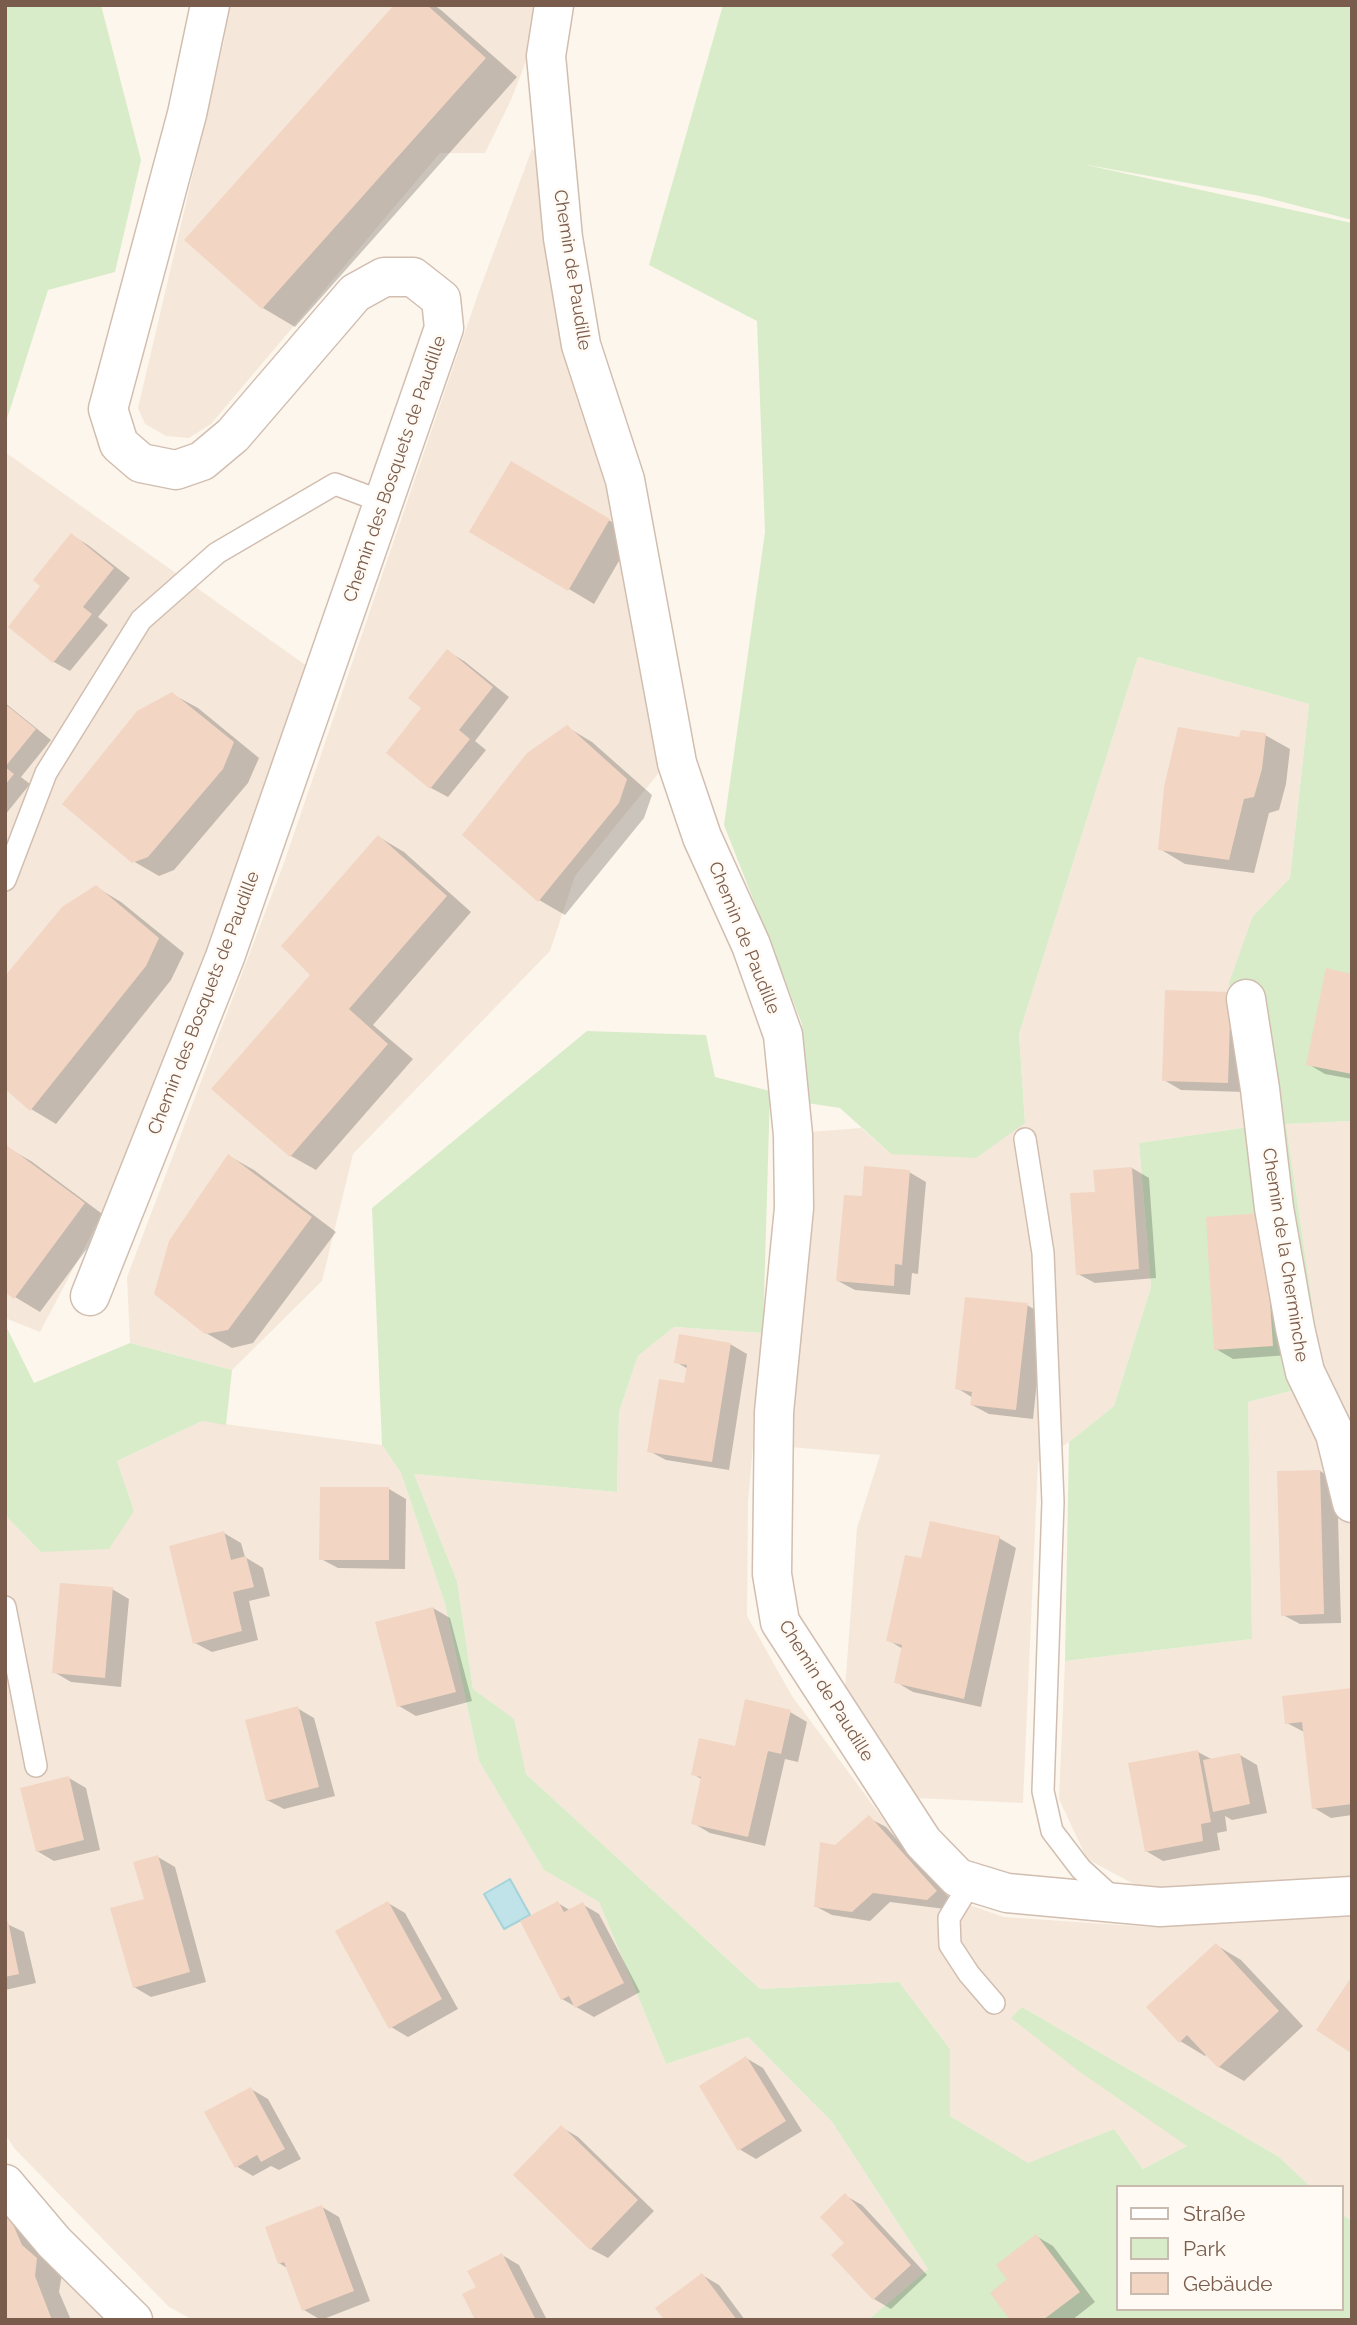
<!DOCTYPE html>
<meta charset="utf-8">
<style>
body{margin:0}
#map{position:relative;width:1357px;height:2325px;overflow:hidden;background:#fdf6ec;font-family:Raleway,sans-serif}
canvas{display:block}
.frame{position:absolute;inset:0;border:7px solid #7a5c4d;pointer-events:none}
.legend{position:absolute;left:1116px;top:2185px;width:228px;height:126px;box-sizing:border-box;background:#fffaf3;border:2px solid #cabbb1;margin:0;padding:9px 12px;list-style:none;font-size:21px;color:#7a5c4d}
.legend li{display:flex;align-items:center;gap:14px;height:35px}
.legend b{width:35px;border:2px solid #cabbb1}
</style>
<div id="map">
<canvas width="1357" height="2325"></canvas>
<div class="frame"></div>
<ul class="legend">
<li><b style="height:9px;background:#fff"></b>Straße</li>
<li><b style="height:19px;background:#d8ecc9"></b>Park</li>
<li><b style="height:19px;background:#f3d5c3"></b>Gebäude</li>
</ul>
</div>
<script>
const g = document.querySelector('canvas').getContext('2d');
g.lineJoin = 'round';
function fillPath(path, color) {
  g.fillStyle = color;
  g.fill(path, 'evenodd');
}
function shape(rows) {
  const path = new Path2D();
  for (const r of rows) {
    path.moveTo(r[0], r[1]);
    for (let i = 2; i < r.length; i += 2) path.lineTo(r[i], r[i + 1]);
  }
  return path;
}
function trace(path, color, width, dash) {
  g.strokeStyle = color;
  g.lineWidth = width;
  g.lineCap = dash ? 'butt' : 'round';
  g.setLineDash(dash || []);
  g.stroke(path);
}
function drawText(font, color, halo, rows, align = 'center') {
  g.font = font + ' Raleway,sans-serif';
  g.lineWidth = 5;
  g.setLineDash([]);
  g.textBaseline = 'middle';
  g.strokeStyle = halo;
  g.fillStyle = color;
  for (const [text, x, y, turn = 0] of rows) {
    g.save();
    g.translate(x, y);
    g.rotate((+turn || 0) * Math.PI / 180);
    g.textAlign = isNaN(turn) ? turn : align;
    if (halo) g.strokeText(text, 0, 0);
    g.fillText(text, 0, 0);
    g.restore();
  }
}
fillPath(shape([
 [228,5,539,5,530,51,511,100,485,153,440,153,211,424,189,438,166,436,145,424,138,408,224,41],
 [532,149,546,159,618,497,666,764,575,876,550,951,353,1154,322,1281,232,1370,130,1343,127,1277,285,860,477,297],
 [5,452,307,666,205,955,102,1214,40,1332,5,1318],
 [1138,657,1309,704,1290,878,1253,916,1249,1127,1139,1143,1151,1287,1114,1406,1069,1442,1038,1462,1023,1803,917,1798,845,1688,857,1528,880,1455,790,1447,809,1132,861,1128,891,1154,1025,1123,1019,1034],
 [1352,1121,1352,1880,1145,1890,1087,1859,1059,1799,1065,1661,1252,1639,1248,1402,1328,1381,1319,1350,1286,1124],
 [674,1327,763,1333,748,1502,747,1616,792,1696,901,1843,961,1902,1004,1917,1151,1927,1352,1914,1352,2221,1341,2214,1341,2187,1311,2187,1279,2157,1022,2007,1187,2146,1143,2169,1114,2129,1028,2164,950,2116,950,2049,899,1982,760,1989,526,1774,513,1719,473,1689,457,1581,414,1474,617,1492,619,1412,638,1356],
 [202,1421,382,1445,401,1473,445,1604,479,1761,544,1870,599,1902,666,2064,748,2037,832,2122,928,2269,868,2320,193,2320,169,2307,15,2149,5,2134,5,1515,41,1552,134,1511,117,1461],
 [8,2195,100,2316,105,2320,5,2320]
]), '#f5e8da');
fillPath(shape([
 [5,5,101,5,141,160,115,272,48,290,5,425],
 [723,5,1352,5,1352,220,1260,196,1082,164,1352,223,1352,1121,1286,1124,1319,1350,1329,1381,1248,1402,1252,1639,1065,1661,1069,1442,1114,1406,1151,1287,1139,1143,1249,1127,1229,983,1253,916,1290,878,1309,704,1138,657,1019,1034,1025,1123,976,1158,891,1154,840,1108,807,1103,802,1024,724,825,765,532,757,321,649,265],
 [587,1031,706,1035,715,1077,770,1091,763,1333,674,1327,638,1356,619,1412,617,1492,414,1474,457,1581,473,1689,514,1719,526,1774,760,1989,899,1982,950,2049,950,2116,1028,2163,1114,2129,1143,2169,1187,2146,1080,2072,1011,2018,1022,2007,1279,2157,1311,2187,1117,2187,1117,2309,1341,2309,1341,2214,1352,2221,1352,2320,868,2320,928,2269,832,2122,748,2037,666,2064,599,1902,544,1870,479,1761,445,1604,401,1473,382,1445,372,1208],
 [5,1324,34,1383,130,1343,232,1370,226,1425,202,1421,117,1461,134,1511,109,1549,41,1552,5,1515]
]), '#d8ecc9');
const water = shape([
 [510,1879,530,1915,504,1929,484,1894,510,1879]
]);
fillPath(water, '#bfe3e8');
trace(water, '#a5d3da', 2);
fillPath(shape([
 [396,5,434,5,441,10,517,77,295,327,263,308],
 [512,463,634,535,594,604,472,531],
 [71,535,88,545,130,578,98,617,108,625,70,671,54,662,43,586],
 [447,651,464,661,509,697,475,741,486,750,448,797,431,788,388,753,423,708],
 [172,694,198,708,259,758,248,783,174,870,159,876,133,861],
 [5,703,51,740,21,777,30,784,5,815],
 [567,727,592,742,652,795,644,818,565,915,539,900,464,835],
 [1265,735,1290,749,1286,784,1279,810,1269,813,1254,873,1185,864,1160,849,1241,739],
 [379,837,404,852,471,912,373,1025,413,1059,316,1170,291,1156,214,1089,312,975],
 [96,887,121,902,184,953,171,980,56,1124,31,1109],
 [1352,975,1352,1079,1325,1074,1308,1064],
 [1231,994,1245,1092,1181,1090,1164,1080],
 [6,1147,31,1161,109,1219,40,1312,15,1297],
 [229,1156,254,1170,336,1232,253,1343,232,1348,206,1333],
 [1132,1168,1149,1178,1156,1278,1095,1283,1078,1274,1097,1193],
 [909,1172,926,1182,918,1274,912,1273,910,1295,855,1290,838,1281,863,1198],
 [1264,1215,1289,1355,1233,1359,1216,1349],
 [1027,1305,1044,1315,1033,1419,989,1414,972,1405,973,1398,957,1388],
 [730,1344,747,1354,729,1470,666,1460,649,1451,685,1385,688,1369,676,1362],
 [1320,1471,1337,1481,1341,1623,1300,1624,1283,1615],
 [389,1489,406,1499,405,1569,338,1568,321,1559],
 [224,1533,241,1543,245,1557,263,1568,270,1596,249,1601,258,1640,212,1652,195,1643],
 [999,1538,1016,1548,981,1707,913,1692,896,1682,903,1649,888,1640,923,1560],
 [112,1589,129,1599,121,1687,71,1682,54,1672],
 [433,1608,450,1618,472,1701,416,1716,399,1706],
 [1352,1689,1352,1815,1331,1818,1314,1808,1304,1732,1287,1723],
 [297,1708,314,1718,335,1796,284,1809,267,1800],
 [790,1712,807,1722,798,1762,785,1759,765,1846,710,1833,693,1823,703,1780,693,1774,736,1749],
 [1198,1752,1213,1760,1240,1755,1257,1765,1267,1813,1232,1820,1225,1816,1227,1831,1217,1833,1220,1850,1163,1861,1146,1851],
 [69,1778,86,1788,100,1850,54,1861,37,1851],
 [869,1818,886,1827,953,1902,945,1909,890,1902,870,1921,832,1915,815,1906,836,1847],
 [158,1857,175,1867,206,1982,151,1997,134,1987,146,1900],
 [388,1903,405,1913,458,2009,408,2037,391,2027],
 [558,1903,571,1911,582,1904,599,1914,640,1992,594,2017,562,1999],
 [5,1923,24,1932,36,1983,5,1990],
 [1216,1945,1241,1960,1303,2026,1244,2081,1219,2067,1207,2054,1205,2056,1180,2041],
 [746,2058,763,2068,802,2131,756,2159,739,2149],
 [251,2089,268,2099,301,2159,279,2170,271,2166,253,2176,236,2166],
 [561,2127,578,2137,654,2211,608,2258,591,2249],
 [846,2196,862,2205,927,2275,891,2309,874,2299,846,2243],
 [5,2207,62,2274,59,2292,71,2320,5,2320],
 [322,2207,339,2217,370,2301,321,2320,304,2310,287,2268,279,2263],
 [1036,2236,1053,2246,1095,2302,1072,2320,1012,2320,1009,2279],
 [502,2255,519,2265,547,2320,477,2320],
 [702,2275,719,2285,745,2320,666,2320]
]), '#0003');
fillPath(shape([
 [394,5,427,5,486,58,262,309,184,240],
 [511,461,610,519,568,591,469,532],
 [71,533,114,568,83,607,92,614,53,663,8,627,40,586,33,580],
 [447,649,493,687,459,730,470,739,430,789,386,753,421,708,408,698],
 [172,692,234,742,223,769,148,857,132,863,62,804,137,711],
 [5,704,36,729,5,767,14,774,5,785],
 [567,725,627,779,619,803,538,902,462,835,527,753],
 [1178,727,1239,737,1241,730,1266,733,1262,769,1254,797,1244,799,1229,860,1158,850,1164,787],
 [378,835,447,896,349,1009,388,1044,290,1157,211,1089,310,975,281,946],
 [96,885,159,938,146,966,30,1111,5,1089,5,976,62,907],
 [1326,968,1352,974,1352,1074,1306,1065],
 [1165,990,1231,992,1228,1083,1162,1081],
 [5,1144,85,1203,14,1299,5,1292],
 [228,1154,312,1217,228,1330,205,1334,154,1294,169,1241],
 [864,1166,910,1170,902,1265,895,1264,894,1286,836,1281,844,1195,862,1196],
 [1132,1167,1139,1269,1076,1275,1070,1193,1095,1192,1093,1170],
 [1264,1213,1273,1346,1214,1350,1206,1217],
 [965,1297,1028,1303,1016,1410,970,1405,972,1392,955,1389],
 [679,1334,731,1343,712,1462,647,1452,659,1379,684,1383,687,1365,674,1363],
 [1320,1470,1324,1614,1281,1616,1277,1471],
 [320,1487,389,1487,389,1560,319,1560],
 [930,1521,1000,1536,964,1699,894,1683,902,1645,886,1641,905,1555,921,1558],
 [224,1531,231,1560,246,1556,254,1587,233,1592,242,1631,193,1644,169,1546],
 [60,1583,113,1587,105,1678,52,1673],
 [433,1607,456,1692,397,1707,375,1622],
 [1352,1688,1352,1804,1312,1809,1302,1722,1285,1724,1282,1696],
 [745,1699,791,1710,781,1754,768,1751,748,1837,691,1824,701,1777,691,1775,699,1738,735,1746],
 [298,1706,319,1787,266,1801,245,1720],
 [1198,1750,1211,1822,1201,1824,1203,1841,1145,1852,1128,1763],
 [1240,1753,1250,1804,1213,1812,1203,1760],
 [69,1776,84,1840,36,1852,20,1788],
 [869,1815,937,1891,927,1900,873,1893,852,1912,814,1907,820,1842,835,1845],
 [158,1855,190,1972,133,1988,110,1908,144,1899,133,1862],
 [388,1901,442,1999,389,2029,335,1931],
 [558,1901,564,1912,583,1902,624,1983,575,2008,569,1996,561,2000,520,1921],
 [5,1921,8,1921,19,1974,5,1977],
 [1216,1943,1279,2011,1218,2068,1187,2035,1179,2043,1146,2007],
 [1352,1976,1352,2051,1351,2053,1316,2030],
 [746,2056,786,2121,738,2151,699,2086],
 [251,2087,285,2149,261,2162,257,2155,235,2168,204,2112],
 [561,2125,638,2200,590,2250,513,2175],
 [845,2193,911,2265,873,2300,831,2255,844,2243,820,2217],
 [322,2205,354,2291,302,2311,284,2262,278,2264,265,2227],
 [5,2206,22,2245,37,2258,35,2276,52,2320,5,2320],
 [1036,2234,1080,2292,1043,2320,1010,2320,990,2293,1007,2279,996,2265],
 [502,2253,536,2320,475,2320,462,2294,476,2287,467,2271],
 [702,2273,737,2320,664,2320,655,2308]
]), '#f3d5c3');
const service = shape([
 [5,880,46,773,141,620,217,553,335,484,383,502],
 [1025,1139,1043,1253,1053,1502,1043,1791,1052,1831,1081,1869,1114,1899],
 [5,1607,36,1766],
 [971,1882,949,1918,950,1945,969,1974,994,2003]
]);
const minor = shape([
 [554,5,546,56,563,238,581,345,625,480,677,763,702,837,751,945,783,1035,793,1135,794,1208,774,1412,772,1574,780,1622,923,1842,958,1878,1007,1893,1160,1907,1352,1896],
 [1246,999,1260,1089,1274,1208,1295,1328,1305,1372,1335,1434,1352,1503],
 [90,1296,225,957,444,328,441,299,413,277,384,277,355,293,233,435,202,461,176,470,141,463,119,444,108,409,187,114,210,5],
 [5,2184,54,2242,133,2320]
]);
trace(service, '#d1beb0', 24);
trace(minor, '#d1beb0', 41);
trace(service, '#fff', 21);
trace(minor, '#fff', 38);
drawText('18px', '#7a5c4d', '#fffaf3', [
 ["Chemin de Paudille",572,270,81],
 ["Chemin des Bosquets de Paudille",395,469,-71],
 ["Chemin de Paudille",744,938,68],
 ["Chemin des Bosquets de Paudille",204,1003,-69],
 ["Chemin de la Cherminche",1285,1255,81],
 ["Chemin de Paudille",826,1691,58]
]);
</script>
